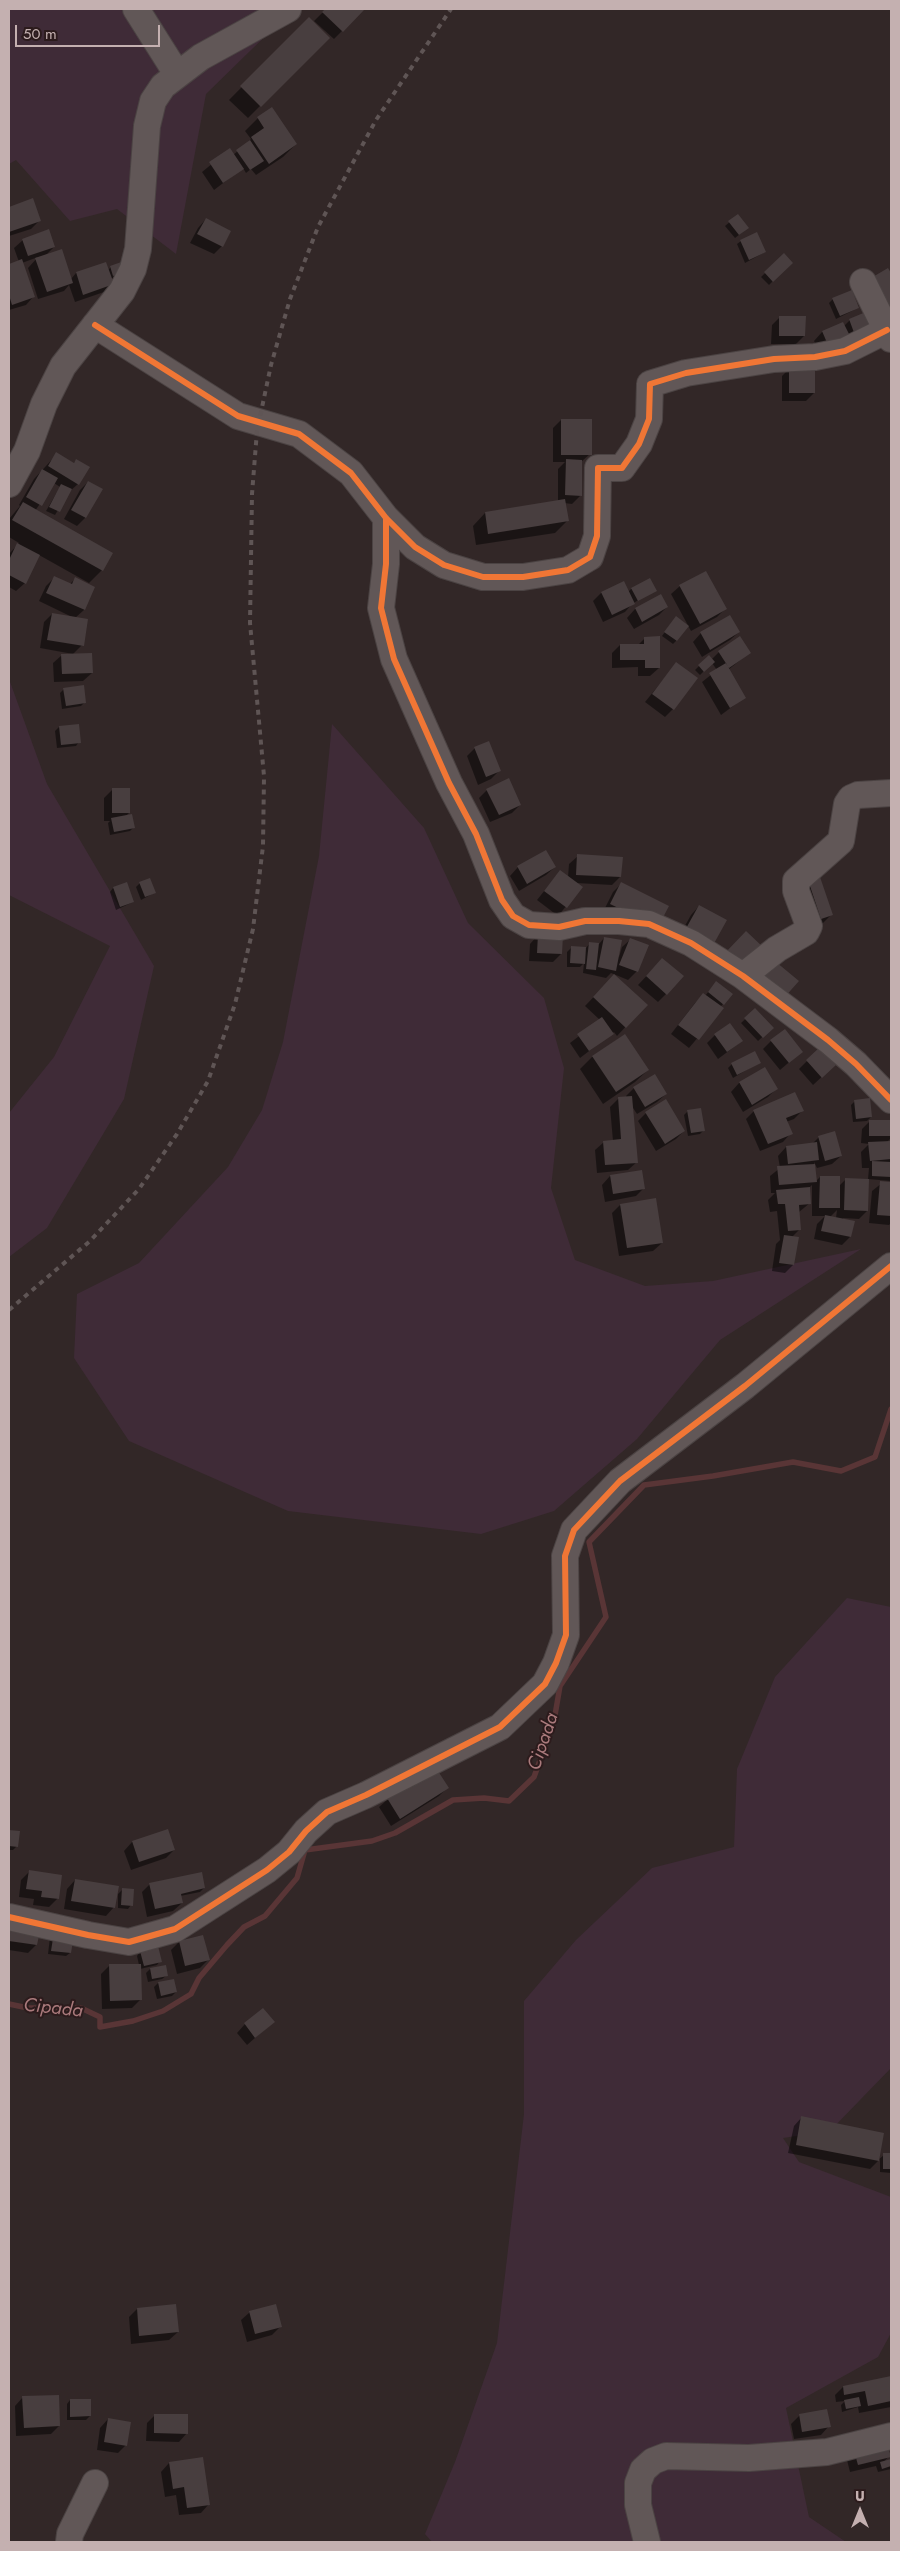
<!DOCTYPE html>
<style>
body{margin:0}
#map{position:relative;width:900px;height:2551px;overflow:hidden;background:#322727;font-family:Jost,sans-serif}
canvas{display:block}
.frame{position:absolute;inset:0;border:10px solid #c4b0b0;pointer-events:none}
.north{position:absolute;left:835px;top:2486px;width:50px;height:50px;-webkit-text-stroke:4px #2c1b1c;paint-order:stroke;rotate:0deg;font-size:14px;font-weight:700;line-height:20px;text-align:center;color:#c4b0b0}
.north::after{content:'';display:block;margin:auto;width:18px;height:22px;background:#c4b0b0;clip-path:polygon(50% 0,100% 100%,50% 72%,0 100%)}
.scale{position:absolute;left:15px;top:25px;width:145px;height:22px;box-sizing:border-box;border:2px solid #c4b0b0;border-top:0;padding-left:6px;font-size:15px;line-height:18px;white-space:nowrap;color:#c4b0b0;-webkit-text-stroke:4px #2c1b1c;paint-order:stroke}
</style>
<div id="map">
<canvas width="900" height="2551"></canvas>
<div class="frame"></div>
<div class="north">U</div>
<div class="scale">50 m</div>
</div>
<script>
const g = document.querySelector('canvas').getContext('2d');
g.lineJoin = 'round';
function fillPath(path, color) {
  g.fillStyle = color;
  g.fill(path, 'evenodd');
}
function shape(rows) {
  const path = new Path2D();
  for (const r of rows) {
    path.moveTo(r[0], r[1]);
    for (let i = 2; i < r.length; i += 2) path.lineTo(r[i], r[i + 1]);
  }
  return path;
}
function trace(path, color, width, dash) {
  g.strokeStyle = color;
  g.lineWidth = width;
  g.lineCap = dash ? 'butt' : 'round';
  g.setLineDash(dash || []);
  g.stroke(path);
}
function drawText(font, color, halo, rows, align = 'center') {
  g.font = font + ' Jost,sans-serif';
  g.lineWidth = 4;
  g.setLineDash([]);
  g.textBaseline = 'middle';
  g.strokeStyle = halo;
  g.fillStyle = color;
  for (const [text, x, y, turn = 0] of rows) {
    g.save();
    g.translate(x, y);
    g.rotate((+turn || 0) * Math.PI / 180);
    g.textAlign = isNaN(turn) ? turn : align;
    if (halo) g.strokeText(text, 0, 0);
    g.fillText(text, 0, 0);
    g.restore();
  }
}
fillPath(shape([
 [9,9,293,9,206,94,176,254,117,209,70,221,16,160,9,164],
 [9,679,47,784,154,966,124,1099,47,1228,9,1257,9,1113,54,1057,110,946,9,895],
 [332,724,424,828,468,923,544,998,564,1068,551,1188,575,1260,645,1286,713,1281,861,1249,720,1340,637,1439,554,1511,481,1534,288,1511,129,1441,74,1358,77,1294,139,1263,228,1167,262,1110,283,1042,319,856],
 [847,1598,891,1607,891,2068,830,2131,783,2138,799,2162,891,2197,891,2333,878,2357,786,2408,809,2517,846,2542,432,2542,425,2534,455,2462,497,2343,524,2114,524,2001,576,1940,652,1868,734,1847,737,1769,775,1677]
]), '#3f2b37');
fillPath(shape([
 [326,9,361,9,363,10,334,39,314,21],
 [309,19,328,38,248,118,229,100],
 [258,118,296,144,283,157,256,175,251,169,246,173,243,168,214,190,202,172,229,150,233,155,244,146,251,139,245,131],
 [33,200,40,220,31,229,9,236,9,208],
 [738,215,744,231,735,238,725,226],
 [206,219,222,246,214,254,190,243,198,228],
 [23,240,54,247,44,257,71,279,76,273,105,264,108,270,111,267,125,274,111,279,112,284,104,292,75,302,69,285,64,291,38,299,28,268,38,257,22,263,34,296,26,305,9,310,9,265,19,262,14,248],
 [741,241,765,252,745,263,737,244],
 [784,255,791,263,769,285,761,277],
 [833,299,858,308,836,319,829,303],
 [872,311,843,350,823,359,814,341,822,332,843,323,844,326,850,320],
 [780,317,804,336,796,344,771,344,772,325],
 [790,368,814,393,806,401,782,401,782,376],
 [561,420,590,454,581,462,581,495,572,504,564,503,567,521,555,533,476,545,473,526,485,513,558,501,558,469,565,462,553,462,553,428],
 [57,454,73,464,76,460,78,484,69,492,55,515,46,511,60,487,54,483,35,511,111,554,102,570,89,583,39,555,25,583,16,591,9,587,9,554,19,543,9,537,9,519,20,506,19,505,34,479],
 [88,482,101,489,85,518,77,526,64,519,80,490],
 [55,577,70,584,75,579,94,588,84,610,75,618,82,645,73,654,40,648,44,622,52,614,72,617,39,601,46,586],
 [623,583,628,592,631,589,655,590,632,604,625,612,603,622,593,601,601,593],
 [680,586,725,609,717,617,691,631,671,594],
 [660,596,667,607,659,615,634,629,627,618,635,609],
 [672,622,677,640,673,644,662,636],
 [739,632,730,640,702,657,693,642,701,633],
 [645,638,659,668,650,676,638,676,638,667,612,668,612,653,620,645,638,645],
 [719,652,749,653,728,670,744,698,721,715,702,682,717,670,712,663,700,675,695,670,708,657,711,660],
 [62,655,92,673,83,681,54,682,53,663],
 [676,664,673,709,665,717,645,702],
 [64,689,85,702,81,706,62,709,60,693],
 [59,727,79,742,76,746,57,748,55,731],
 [475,748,499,771,491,779,478,785,467,756],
 [113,789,129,813,125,817,134,827,130,831,110,835,108,823,110,821,104,821,104,798],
 [487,790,520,805,512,813,490,822,479,798],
 [578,856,620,877,612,885,576,883,582,887,558,916,537,900,560,871,568,877,569,864],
 [518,867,555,867,546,875,519,891,510,876],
 [808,882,831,915,823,923,812,926],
 [140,883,154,893,141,900,136,887],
 [621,884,667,907,603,912,613,892],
 [113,888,133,902,116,910,110,892],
 [699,906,725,921,677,940,691,915],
 [538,935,561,954,553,962,529,961,530,944],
 [604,938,619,957,622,947,631,939,637,971,628,980,611,973,606,978,583,973,584,963,580,967,567,967,567,952,571,948,586,948,590,943,599,944],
 [654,968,666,994,658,1002,638,985],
 [606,984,646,1005,617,1036,614,1032,580,1058,570,1043,600,1020,585,1006],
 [713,986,723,1004,720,1007,722,1009,689,1048,671,1034,695,1003,704,994,705,996],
 [755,1010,772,1028,758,1041,741,1023],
 [624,1035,648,1070,635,1082,603,1104,580,1069,592,1057],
 [715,1035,742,1041,718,1059,707,1043],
 [771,1041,801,1052,780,1070,763,1049],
 [807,1061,826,1073,813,1085,799,1069],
 [760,1062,733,1078,728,1068,732,1064],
 [764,1069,776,1089,768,1097,743,1112,731,1092,739,1083],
 [634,1088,666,1094,657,1102,637,1114,631,1105,637,1162,628,1170,597,1173,595,1150,604,1142,613,1141,610,1107,618,1099,627,1098,626,1096],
 [855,1101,871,1117,867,1121,853,1122,851,1105],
 [688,1111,704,1130,700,1134,688,1136,684,1115],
 [754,1111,802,1111,794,1119,786,1122,791,1133,783,1142,760,1151,746,1119],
 [646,1113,684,1131,676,1139,656,1151,638,1121],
 [870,1121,891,1121,891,1138,887,1142,891,1142,891,1181,868,1179,869,1168,862,1168,861,1152,869,1144,861,1143,862,1129],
 [819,1137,841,1156,832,1164,817,1168,814,1162,815,1182,820,1177,839,1186,846,1179,867,1211,859,1219,843,1218,850,1237,842,1245,814,1239,817,1224,825,1216,812,1216,812,1185,808,1189,810,1203,799,1212,800,1229,792,1237,793,1265,785,1273,772,1271,776,1244,780,1240,777,1211,770,1212,768,1200,775,1193,771,1193,770,1176,780,1168,778,1156,786,1147,812,1144],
 [837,1210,836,1218,830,1217],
 [610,1176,644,1188,636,1196,605,1202,602,1185],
 [882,1183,891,1183,891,1223,889,1225,869,1223,872,1191],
 [620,1205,662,1243,653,1251,619,1256,612,1213],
 [435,1770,447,1788,439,1796,391,1826,379,1807,388,1799],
 [167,1831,174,1850,166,1858,131,1870,124,1851,132,1842],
 [9,1832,18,1832,17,1846,13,1850,9,1850],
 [29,1872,58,1898,49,1907,33,1905,34,1899,19,1897,21,1880],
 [75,1880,114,1907,106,1916,64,1909,67,1889],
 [150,1884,204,1888,200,1892,180,1896,182,1903,173,1911,147,1917,142,1892],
 [122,1890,131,1905,128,1909,118,1908,118,1894],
 [9,1927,36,1945,28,1953,9,1950],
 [50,1937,70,1953,66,1956,48,1954],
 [179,1942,208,1960,200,1968,177,1974,171,1950],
 [140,1952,160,1961,157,1965,140,1969,140,2000,132,2008,102,2009,101,1974,109,1966,139,1965,137,1956],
 [150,1969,166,1976,162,1979,148,1982,146,1973],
 [158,1983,176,1992,172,1996,157,1999,154,1987],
 [273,2022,247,2045,237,2033,245,2024],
 [802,2117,878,2160,884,2155,891,2155,891,2173,880,2172,880,2159,870,2169,788,2153,794,2126],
 [137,2309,178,2332,169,2340,131,2344,129,2317],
 [250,2312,280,2327,272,2335,247,2342,241,2320],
 [891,2378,891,2407,859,2413,858,2407,842,2412,841,2405,845,2401,836,2402,835,2395,843,2387],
 [23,2397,59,2426,51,2434,16,2436,15,2406],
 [70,2400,90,2416,86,2420,67,2420,67,2404],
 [155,2415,187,2433,179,2442,146,2441,147,2423],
 [800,2415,829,2426,821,2435,794,2439,791,2424],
 [108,2419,126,2445,118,2453,97,2450,100,2428],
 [855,2452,889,2456,883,2463,891,2460,891,2469,878,2472,876,2466,850,2472,847,2460],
 [169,2463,209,2504,201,2513,179,2515,176,2495,165,2497,161,2472]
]), '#0007');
trace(shape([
 [9,2004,28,2008,81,2008,100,2017,100,2027,133,2021,163,2011,191,1994,199,1978,227,1945,244,1927,265,1916,297,1878,305,1850,372,1841,395,1833,453,1800,484,1798,509,1801,534,1777,554,1721,560,1686,606,1617,589,1542,644,1485,713,1476,793,1462,841,1471,875,1457,891,1409]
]), '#593536', 5.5);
fillPath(shape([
 [325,9,363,9,364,10,343,32,322,12],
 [309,17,330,38,261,107,240,86],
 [272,107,297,144,269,164,251,137,264,128,257,117],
 [250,140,264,161,250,170,236,150],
 [230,148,244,169,223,183,209,162],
 [33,198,41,221,9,232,9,207],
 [738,214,749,228,739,235,728,221],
 [206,218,231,231,223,247,197,234],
 [49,229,55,247,28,256,22,239],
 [757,232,766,252,749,260,740,240],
 [62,249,73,283,47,292,35,258],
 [784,253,793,263,773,282,764,272],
 [22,259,35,297,12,305,9,295,9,264],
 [127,260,130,271,113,276,110,266],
 [106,262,114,284,83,295,76,272],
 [888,268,891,273,891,311,871,278],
 [852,290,859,308,840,316,832,298],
 [873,309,881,328,856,338,849,319],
 [779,316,806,316,805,336,779,336],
 [843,322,853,342,831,352,822,331],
 [789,367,815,367,815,393,789,393],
 [561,419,592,419,592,455,561,455],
 [56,452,74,463,76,459,90,467,79,485,48,466],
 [566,459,582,460,582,496,565,495],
 [42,469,58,478,42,506,26,497],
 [88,481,103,489,86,518,71,510],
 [61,484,72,489,60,512,49,507],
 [565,499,569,521,488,534,485,512],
 [23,502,113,553,103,571,12,520],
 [17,543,40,555,26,584,9,575,9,560],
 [706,571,727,609,700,624,679,585],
 [54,576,72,584,75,577,95,587,85,610,46,593],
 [650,578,657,591,638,601,631,588],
 [624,581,635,604,612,615,601,592],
 [661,594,668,607,642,622,635,608],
 [52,613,88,619,84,646,47,640],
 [730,615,740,632,710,650,700,632],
 [676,616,689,626,677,641,664,632],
 [660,636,660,668,645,668,645,660,620,660,620,644,644,644,644,637],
 [740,636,751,653,729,668,718,651],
 [92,653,93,673,62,674,61,654],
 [709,655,715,662,704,672,698,665],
 [676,662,698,678,674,710,652,694],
 [726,663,746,698,730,708,709,673],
 [84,685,86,703,66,706,63,688],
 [79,724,81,743,61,745,59,726],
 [489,741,501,771,486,777,474,747],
 [509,778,521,805,499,815,486,789],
 [112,788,130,788,130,813,112,813],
 [132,814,135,828,114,832,111,818],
 [546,850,556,867,527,884,517,866],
 [577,854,623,857,621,877,576,875],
 [560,870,583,887,567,908,544,891],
 [820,877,833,915,821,919,808,880],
 [150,878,156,893,145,897,139,882],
 [127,882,134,902,120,907,113,887],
 [621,882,669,906,658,927,610,904],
 [699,905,727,920,712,947,684,932],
 [746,931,764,948,743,970,726,952],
 [538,934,563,935,562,954,537,953],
 [604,937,622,940,616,971,598,967],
 [630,938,649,945,638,972,619,965],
 [589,942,599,943,596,970,586,969],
 [571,946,586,947,585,964,570,963],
 [770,957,799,981,783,999,754,975],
 [662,958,684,976,667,995,646,976],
 [614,974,648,1005,626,1028,593,997],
 [716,981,733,994,724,1005,708,992],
 [703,993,724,1008,699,1040,678,1025],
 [755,1008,774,1028,763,1038,744,1018],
 [602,1017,614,1034,589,1051,577,1034],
 [730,1023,743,1041,727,1052,714,1034],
 [785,1029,803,1052,789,1063,770,1040],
 [625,1034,649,1070,616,1092,592,1056],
 [820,1047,836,1065,822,1078,806,1060],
 [755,1051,761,1063,737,1075,731,1063],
 [765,1067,778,1089,752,1105,739,1082],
 [655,1074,667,1094,645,1107,633,1087],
 [795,1092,804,1111,786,1118,793,1134,768,1144,753,1110],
 [632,1096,638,1163,605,1165,603,1141,621,1139,618,1097],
 [870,1098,872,1117,856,1119,854,1100],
 [666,1099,685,1131,665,1144,645,1112],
 [701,1108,705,1131,691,1133,687,1110],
 [869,1120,891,1120,891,1136,869,1136],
 [835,1131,842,1156,825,1161,818,1136],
 [891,1141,891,1159,870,1161,868,1142],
 [817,1142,819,1160,788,1164,786,1146],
 [872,1161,891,1162,891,1177,872,1176],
 [815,1164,817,1182,779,1185,777,1166],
 [642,1170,645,1189,613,1194,610,1175],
 [820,1176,840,1176,840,1208,819,1208],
 [845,1178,869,1179,868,1211,844,1210],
 [880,1181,891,1182,891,1216,877,1215],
 [810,1187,811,1204,799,1205,801,1230,788,1231,785,1204,778,1204,776,1190],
 [656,1198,663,1243,627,1248,620,1204],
 [825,1215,855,1221,851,1237,821,1231],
 [784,1235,799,1237,794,1265,779,1263],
 [436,1768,449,1788,400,1819,387,1798],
 [168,1829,175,1850,139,1862,132,1841],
 [9,1830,20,1831,18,1847,9,1846],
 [29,1870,62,1875,59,1899,41,1897,42,1891,26,1889],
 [202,1872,205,1888,181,1894,183,1903,155,1909,149,1883],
 [75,1879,119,1886,115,1908,71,1901],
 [122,1888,134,1889,133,1906,121,1905],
 [9,1926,40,1931,37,1945,9,1941],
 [54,1932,74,1935,71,1953,51,1951],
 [203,1935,210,1960,185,1966,179,1941],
 [158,1946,162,1962,144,1966,140,1951],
 [109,1964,141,1964,142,2000,110,2001],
 [166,1965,168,1976,152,1979,150,1968],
 [174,1979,177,1992,161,1996,158,1982],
 [263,2008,275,2022,255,2038,244,2023],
 [801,2116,884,2133,879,2161,796,2145],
 [883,2153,891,2153,891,2169,883,2169],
 [176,2304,179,2332,139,2336,137,2308],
 [276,2304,282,2327,255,2334,249,2311],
 [891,2376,891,2401,868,2406,865,2391,844,2395,843,2386],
 [59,2395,60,2426,24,2428,22,2396],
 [859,2397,861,2406,846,2409,844,2400],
 [70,2399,91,2399,91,2416,70,2417],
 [827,2409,831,2427,802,2432,799,2414],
 [154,2414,188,2414,188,2434,154,2433],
 [108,2418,131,2422,127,2446,104,2442],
 [887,2443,891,2457,858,2465,854,2451],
 [203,2457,210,2505,187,2508,184,2487,173,2489,169,2462],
 [891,2459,891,2466,882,2469,880,2462]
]), '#483e3f');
const minor = shape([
 [136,9,177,74],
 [863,282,891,339],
 [95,325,238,416,299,434,351,473,386,518,415,547,444,565,483,577,523,577,568,570,590,557,597,536,598,468,622,468,639,444,649,419,650,384,686,373,774,359,815,357,845,351,887,330],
 [9,484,27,451,44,404,63,366,122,291,133,269,138,249,147,126,153,101,163,86,201,57,288,9],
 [386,518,386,564,381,608,394,659,449,783,476,834,502,900,513,916,529,925,559,927,585,921,619,921,649,924,691,943,743,976,828,1040,856,1064,891,1100],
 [743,976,777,949,806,932,809,926,796,891,796,881,841,841,847,804,851,798,858,795,891,793],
 [9,1917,88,1935,129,1942,175,1929,267,1870,289,1852,306,1831,327,1812,366,1795,500,1727,545,1684,556,1663,566,1635,565,1556,574,1530,620,1481,745,1386,891,1266],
 [69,2542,70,2534,95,2483],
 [647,2542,638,2505,638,2483,643,2470,653,2461,666,2456,749,2458,827,2452,891,2436]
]);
trace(minor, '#4b4343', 28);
trace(minor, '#615757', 26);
trace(shape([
 [9,1310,90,1241,139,1189,177,1134,208,1081,235,1004,253,929,263,846,264,776,250,623,252,494,257,431,271,365,290,299,318,227,376,120,451,9]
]), '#5f5555', 4, [5, 5]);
trace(shape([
 [95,325,238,416,299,434,351,473,386,518,415,547,444,565,483,577,523,577,568,570,590,557,597,536,598,468,622,468,639,444,649,419,650,384,686,373,774,359,815,357,845,351,887,330],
 [386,518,386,564,381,608,394,659,449,783,476,834,502,900,513,916,529,925,559,927,585,921,619,921,649,924,691,943,743,976,828,1040,856,1064,891,1100],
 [9,1917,88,1935,129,1942,175,1929,267,1870,289,1852,306,1831,327,1812,366,1795,500,1727,545,1684,556,1663,566,1635,565,1556,574,1530,620,1481,745,1386,891,1266]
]), '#f07635', 6);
drawText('italic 19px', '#aa7a7c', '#2c1b1c', [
 ["Cipada",544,1742,-71],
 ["Cipada",53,2009,6]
]);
</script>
